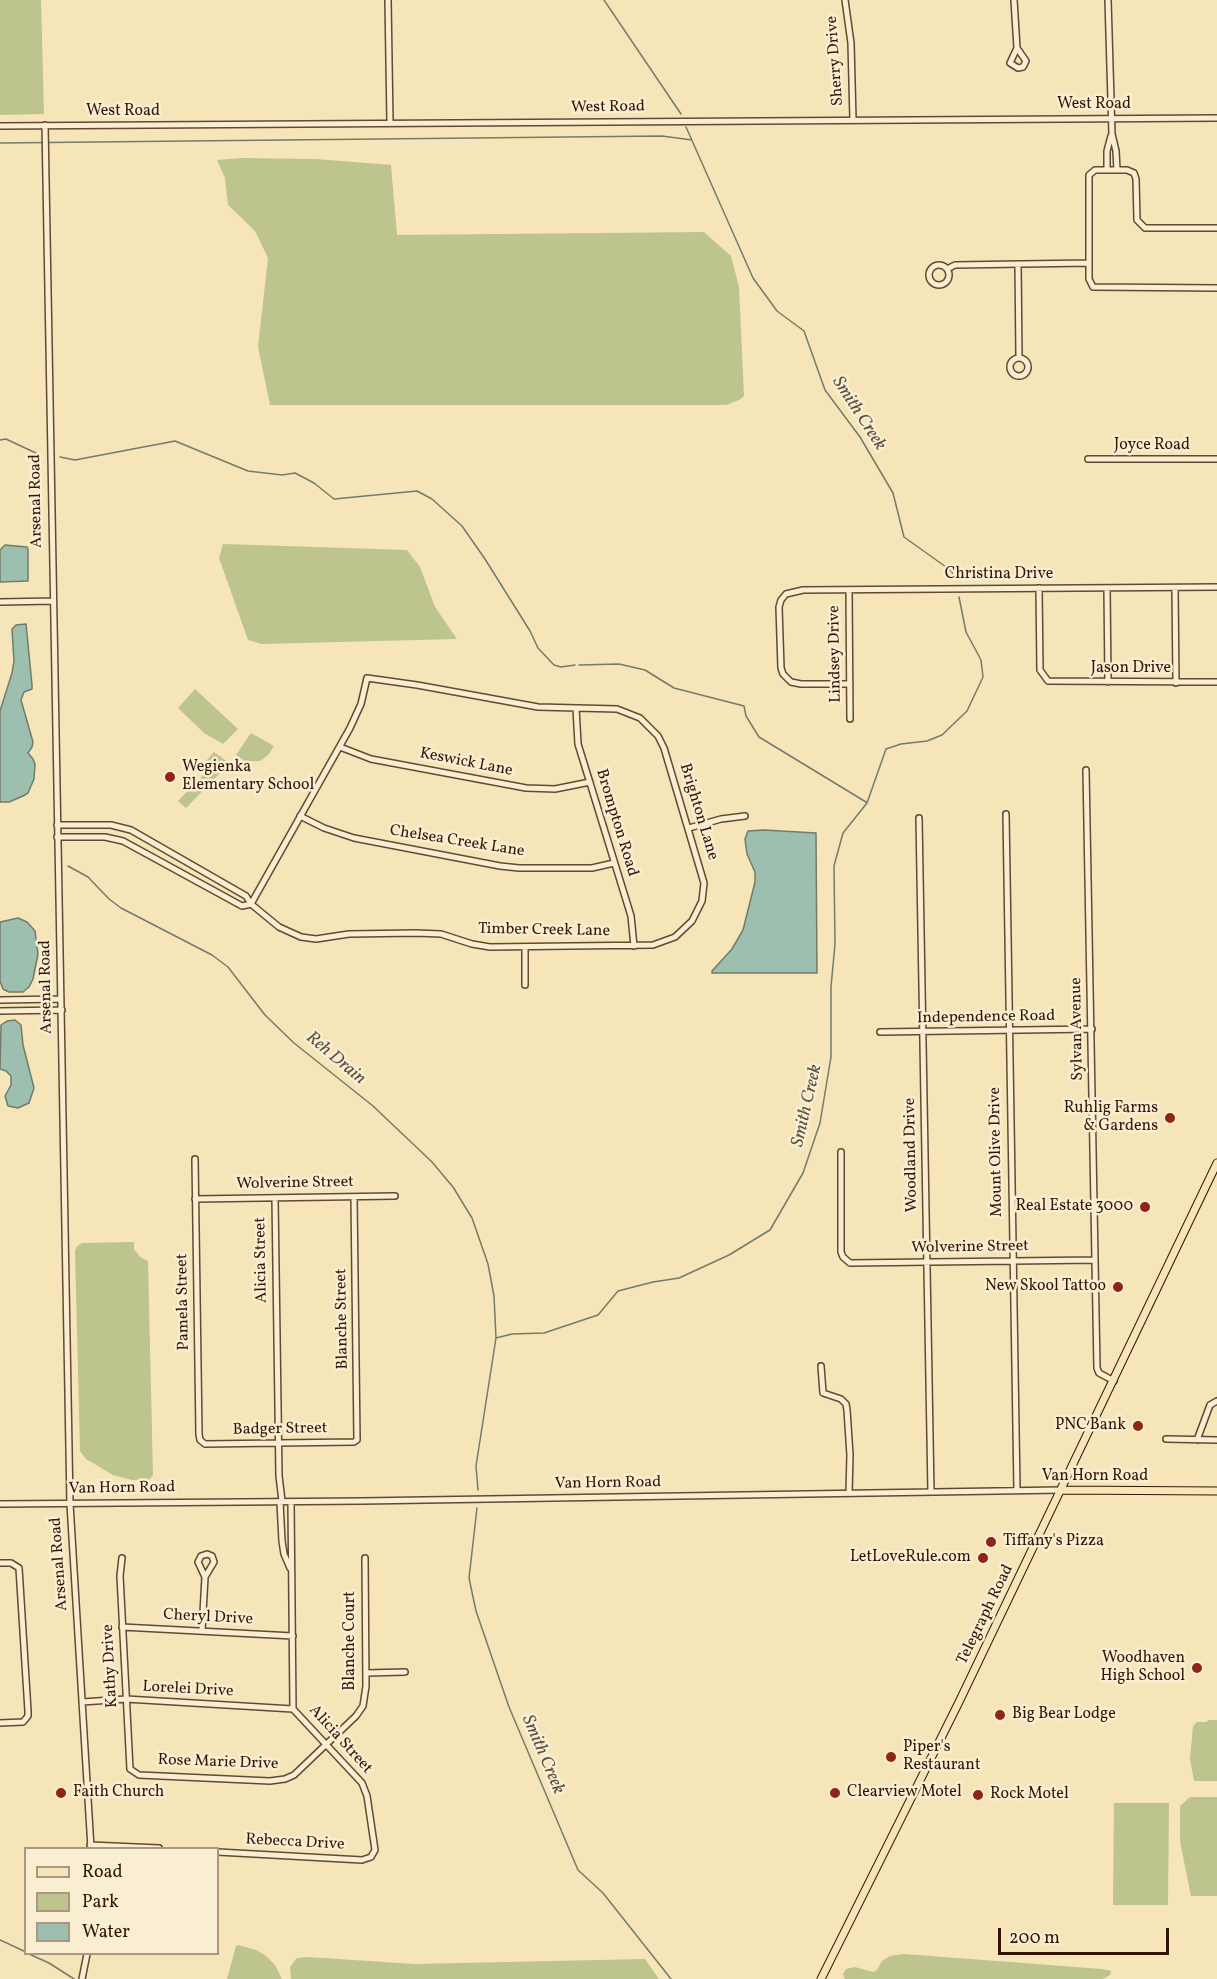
<!DOCTYPE html>
<style>
body{margin:0}
#map{position:relative;width:1217px;height:1979px;overflow:hidden;background:#f6e5b8;font-family:Vollkorn,serif}
canvas{display:block}
.legend{position:absolute;left:24px;top:1847px;width:195px;height:108px;box-sizing:border-box;background:#f9eed1;border:2px solid #aa9780;margin:0;padding:8px 10px;list-style:none;font-size:18px;color:#341506}
.legend li{display:flex;align-items:center;gap:12px;height:30px}
.legend b{width:30px;border:2px solid #aa9780}
.scale{position:absolute;left:998px;top:1928px;width:171px;height:27px;box-sizing:border-box;border:3px solid #341506;border-top:0;padding-left:8px;font-size:18px;line-height:21px;white-space:nowrap;color:#341506;-webkit-text-stroke:4px #f9eed1;paint-order:stroke}
</style>
<div id="map">
<canvas width="1217" height="1979"></canvas>
<ul class="legend">
<li><b style="height:8px;background:#f6e5b8"></b>Road</li>
<li><b style="height:16px;background:#bdc48e"></b>Park</li>
<li><b style="height:16px;background:#9dbfaf"></b>Water</li>
</ul>
<div class="scale">200 m</div>
</div>
<script>
const g = document.querySelector('canvas').getContext('2d');
g.lineJoin = 'round';
function fillPath(path, color) {
  g.fillStyle = color;
  g.fill(path, 'evenodd');
}
function shape(rows) {
  const path = new Path2D();
  for (const r of rows) {
    if (r.length === 3) {
      path.moveTo(r[0] + r[2], r[1]);
      path.arc(r[0], r[1], r[2], 0, 2 * Math.PI);
      continue;
    }
    path.moveTo(r[0], r[1]);
    for (let i = 2; i < r.length; i += 2) path.lineTo(r[i], r[i + 1]);
  }
  return path;
}
function trace(path, color, width, dash) {
  g.strokeStyle = color;
  g.lineWidth = width;
  g.lineCap = dash ? 'butt' : 'round';
  g.setLineDash(dash || []);
  g.stroke(path);
}
function drawText(font, color, halo, rows, align = 'center') {
  g.font = font + ' Vollkorn,serif';
  g.lineWidth = 5;
  g.setLineDash([]);
  g.textBaseline = 'middle';
  g.strokeStyle = halo;
  g.fillStyle = color;
  for (const [text, x, y, turn = 0] of rows) {
    g.save();
    g.translate(x, y);
    g.rotate((+turn || 0) * Math.PI / 180);
    g.textAlign = isNaN(turn) ? turn : align;
    if (halo) g.strokeText(text, 0, 0);
    g.fillText(text, 0, 0);
    g.restore();
  }
}
fillPath(shape([
 [0,0,41,0,44,114,0,115],
 [242,158,316,159,391,165,397,235,704,232,731,256,739,287,744,396,739,400,726,405,270,405,258,347,268,258,255,231,228,205,225,178,217,160],
 [223,544,407,550,420,567,435,607,457,639,261,644,248,640,219,558],
 [195,689,238,729,223,744,204,733,178,708],
 [251,733,274,746,268,755,260,761,245,761,236,755],
 [214,752,232,765,234,770,232,772,220,773,186,808,178,801,205,773,205,762],
 [134,1242,134,1249,140,1257,148,1261,153,1475,149,1480,132,1480,113,1475,86,1459,80,1451,75,1251,77,1246,82,1243],
 [1209,1720,1217,1720,1217,1781,1194,1781,1190,1759,1193,1726,1197,1722,1206,1722],
 [1190,1797,1217,1797,1217,1896,1191,1896,1180,1841,1180,1806],
 [1114,1803,1169,1803,1168,1905,1113,1905],
 [238,1945,256,1950,265,1955,275,1965,282,1979,227,1979,236,1946],
 [904,1954,1102,1969,1111,1971,1110,1975,1103,1979,845,1979,844,1977,843,1974,846,1969,855,1967,873,1972,877,1970,882,1961,890,1956],
 [308,1957,414,1964,645,1959,659,1979,291,1979,290,1967,297,1958]
]), '#bdc48e');
const water = shape([
 [5,545,27,547,28,549,28,581,0,582,0,550,5,545],
 [26,624,32,685,32,689,24,692,21,700,33,742,32,747,28,753,33,759,35,764,34,779,28,793,23,796,9,802,0,802,0,711,12,673,14,661,12,629,16,625,26,624],
 [764,830,816,833,817,973,712,973,712,971,732,949,743,930,755,882,755,872,747,854,745,839,748,831,764,830],
 [18,918,27,922,35,931,38,954,33,979,29,987,23,992,9,992,3,989,0,981,0,922,18,918],
 [15,1020,21,1025,23,1045,34,1088,29,1103,18,1108,8,1106,5,1096,11,1085,11,1076,6,1071,0,1069,1,1025,7,1021,15,1020]
]);
fillPath(water, '#9dbfaf');
trace(water, '#737b6b', 1.5);
trace(shape([
 [604,0,681,114],
 [686,127,753,278,777,311,804,331,825,390,860,437,893,493,904,537,946,567,952,572,954,578],
 [0,143,662,136,692,140],
 [0,440,6,439,40,455],
 [60,457,75,460,175,441,248,471,282,475,295,473,314,483,334,499,417,491,432,499,462,526,485,559,530,631,538,648,554,665,561,667,575,665],
 [579,665,619,664,645,670,674,688,744,706,746,716,759,737,866,802],
 [68,866,88,877,109,899,121,908,212,955,228,967,265,1015,294,1043,373,1106,432,1162,453,1187,472,1218,488,1264,494,1296,496,1338,476,1466,478,1490],
 [496,1338,512,1334,544,1333,598,1315,618,1291,653,1282,679,1278,729,1255,770,1230,803,1173,820,1123,831,1057,831,987,835,944,834,866,843,833,867,803,886,749,901,744,927,741,942,735,967,711,983,677,981,660,966,632,959,597],
 [477,1508,469,1578,476,1611,509,1707,578,1870,603,1893,671,1979],
 [0,1940,26,1952],
 [29,1954,49,1963,74,1979]
]), '#737b6b', 1.5);
const minor = shape([
 [388,0,390,122],
 [845,0,851,43,853,120],
 [1014,0,1017,48,1026,61,1023,67,1018,68,1010,63,1017,48],
 [1108,0,1112,134,1116,151,1117,170],
 [45,125,70,1504,91,1848],
 [0,126,1217,118],
 [1107,170,1107,151,1111,136],
 [1217,228,1145,228,1137,220,1136,179,1134,173,1127,170,1095,170,1089,175,1089,279,1093,287,1217,288],
 [1018,264,1019,357],
 [939,275,10],
 [947,269,955,265,1089,263],
 [1019,367,9],
 [1088,459,1217,459],
 [1039,588,1040,670,1048,681,1217,682],
 [1107,588,1108,682],
 [1175,588,1176,683],
 [849,590,850,719],
 [0,602,53,601],
 [850,684,801,684,791,682,783,674,781,668,779,607,781,600,786,594,803,590,1217,587],
 [576,708,578,744,631,916,634,946],
 [340,747,371,759,526,788,555,789,590,782],
 [1086,770,1097,1368,1099,1373,1114,1381],
 [1006,814,1017,1490],
 [300,816,324,828,354,838,500,866,519,868,592,868,614,863],
 [919,818,931,1492],
 [57,825,111,825,131,830,246,896,251,904,279,927,301,937,316,939,349,934,416,933,441,934,472,944,490,947,653,945,675,937,692,921,702,901,704,883,664,748,658,736,640,718,617,709,538,707,417,685,367,678,361,704,350,728,251,904],
 [689,828,721,819,745,816],
 [57,837,105,837,123,841,242,906,251,904],
 [525,947,525,985],
 [0,1000,61,999],
 [0,1011,62,1010],
 [880,1032,1092,1029],
 [841,1152,841,1252,843,1257,850,1263,1095,1260],
 [195,1159,199,1434,200,1440,205,1444,354,1442,357,1440,354,1197],
 [275,1198,279,1476,282,1501],
 [195,1199,395,1196],
 [821,1366,823,1393,841,1399,846,1404,847,1410,850,1455,849,1493],
 [1166,1439,1217,1440],
 [1197,1440,1210,1405,1217,1401],
 [280,1502,282,1541,284,1554,290,1568],
 [0,1504,362,1501,1061,1490],
 [122,1558,120,1576,130,1769,139,1775,270,1781,285,1779,294,1775,356,1716,363,1706,366,1686,365,1558],
 [0,1563,11,1563,19,1568,28,1711,28,1716,23,1722,0,1723],
 [122,1627,293,1636],
 [202,1631,205,1577,214,1562,212,1556,207,1554,201,1556,198,1562,205,1577],
 [366,1673,405,1672],
 [82,1702,126,1699,293,1709],
 [90,1845,159,1848],
 [218,1852,362,1860,371,1857,375,1850,367,1796,362,1783,293,1709,291,1502],
 [82,1979,87,1954]
]);
const major = shape([
 [1061,1490,1217,1491],
 [821,1979,959,1702,1217,1163]
]);
trace(minor, '#644932', 8);
trace(major, '#341506', 9);
trace(minor, '#f9eed1', 5);
trace(major, '#f6e5b8', 7);
for (const [x, y, r, color] of [
 [170,777,6,"#8f2418"],
 [1170,1118,6,"#8f2418"],
 [1145,1207,6,"#8f2418"],
 [1118,1287,6,"#8f2418"],
 [1138,1426,6,"#8f2418"],
 [991,1542,6,"#8f2418"],
 [983,1558,6,"#8f2418"],
 [1197,1668,6,"#8f2418"],
 [1000,1715,6,"#8f2418"],
 [891,1757,6,"#8f2418"],
 [61,1793,6,"#8f2418"],
 [835,1793,6,"#8f2418"],
 [978,1795,6,"#8f2418"]
]) {
  const dot = new Path2D();
  dot.arc(x, y, r, 0, 2 * Math.PI);
  g.fillStyle = color;
  g.fill(dot);
  trace(dot, '#f9eed1', 2);
}
drawText('16px', '#341506', '#f9eed1', [
 ["Sherry Drive",836,61,-94],
 ["West Road",1094,105],
 ["West Road",608,108,-1],
 ["West Road",123,112],
 ["Joyce Road",1152,446],
 ["Arsenal Road",37,501,-91],
 ["Christina Drive",999,575],
 ["Lindsey Drive",836,654,-91],
 ["Jason Drive",1131,669],
 ["Keswick Lane",466,763,11],
 ["Brighton Lane",698,812,73],
 ["Brompton Road",616,823,73],
 ["Chelsea Creek Lane",457,842,9],
 ["Timber Creek Lane",544,931,1],
 ["Arsenal Road",47,987,-91],
 ["Independence Road",986,1018,-1],
 ["Sylvan Avenue",1078,1029,-91],
 ["Mount Olive Drive",997,1152,-91],
 ["Woodland Drive",912,1155,-91],
 ["Wolverine Street",295,1184,-1],
 ["Wolverine Street",970,1248,-1],
 ["Alicia Street",262,1260,-91],
 ["Pamela Street",184,1302,-91],
 ["Blanche Street",343,1319,-91],
 ["Badger Street",280,1430,-1],
 ["Van Horn Road",1095,1477],
 ["Van Horn Road",608,1484,-1],
 ["Van Horn Road",122,1489,-1],
 ["Arsenal Road",60,1564,-94],
 ["Telegraph Road",986,1615,-64],
 ["Cheryl Drive",208,1618,3],
 ["Blanche Court",351,1641,-90],
 ["Kathy Drive",111,1666,-93],
 ["Lorelei Drive",188,1690,3],
 ["Alicia Street",340,1740,48],
 ["Rose Marie Drive",218,1763,2],
 ["Rebecca Drive",295,1843,3]
]);
drawText('16px', '#341506', '#f9eed1', [
 ["Wegienka",182,768],
 ["Elementary School",182,786],
 ["Ruhlig Farms",1158,1109,"right"],
 ["& Gardens",1158,1127,"right"],
 ["Real Estate 3000",1133,1207,"right"],
 ["New Skool Tattoo",1106,1287,"right"],
 ["PNC Bank",1126,1426,"right"],
 ["Tiffany's Pizza",1003,1542],
 ["LetLoveRule.com",971,1558,"right"],
 ["Woodhaven",1185,1659,"right"],
 ["High School",1185,1677,"right"],
 ["Big Bear Lodge",1012,1715],
 ["Piper's",903,1748],
 ["Restaurant",903,1766],
 ["Faith Church",73,1793],
 ["Clearview Motel",847,1793],
 ["Rock Motel",990,1795]
], 'left');
drawText('italic 18px', '#595041', '#f9eed1', [
 ["Smith Creek",858,414,57],
 ["Reh Drain",335,1059,40],
 ["Smith Creek",808,1106,-77],
 ["Smith Creek",542,1755,67]
]);
</script>
